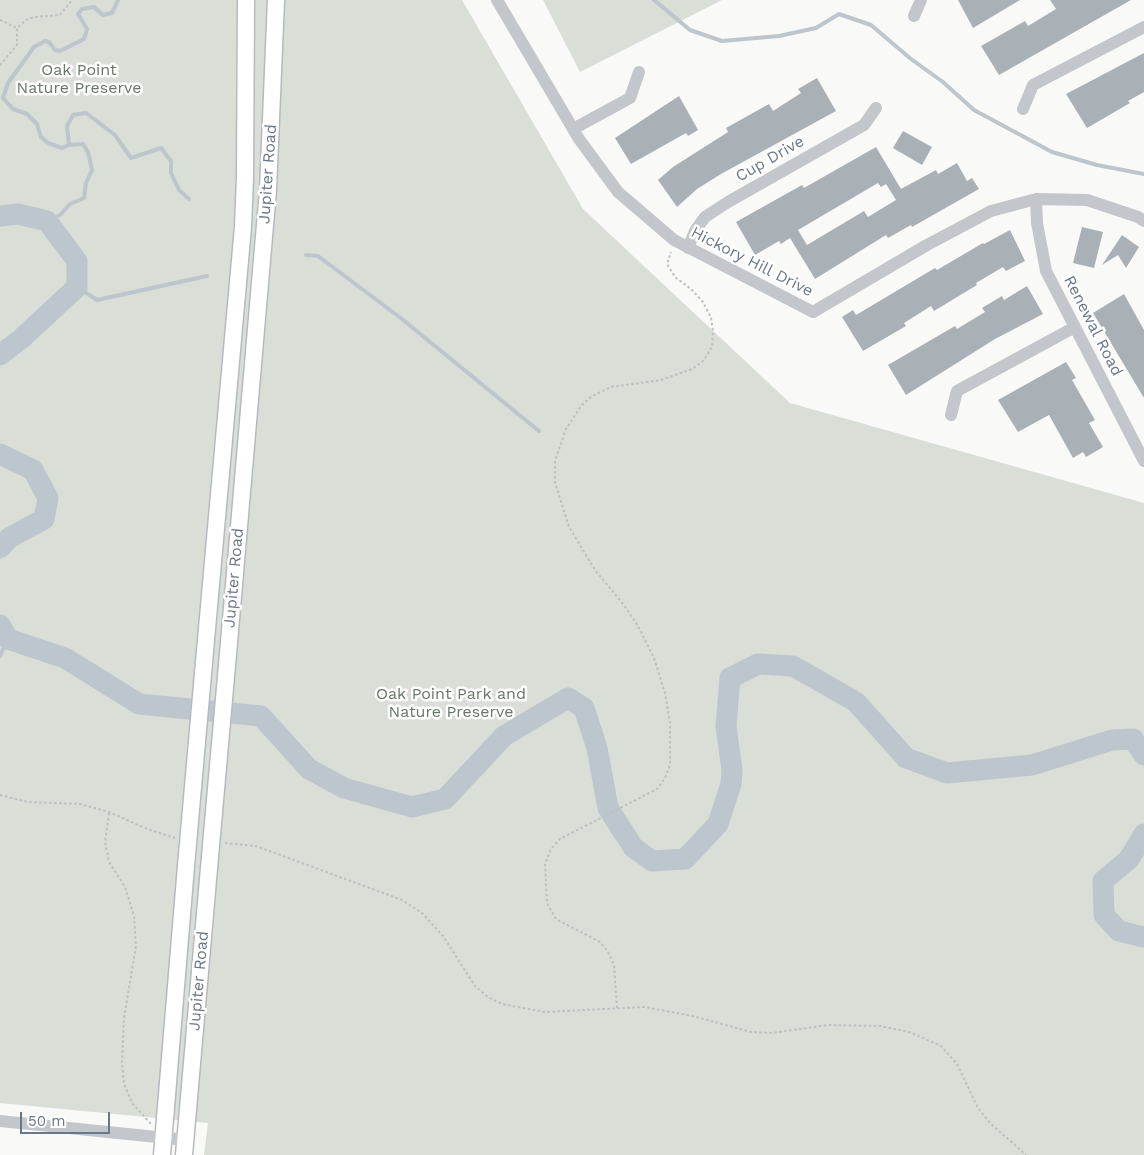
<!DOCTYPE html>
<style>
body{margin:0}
#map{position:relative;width:1144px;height:1155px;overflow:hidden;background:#f9f9f7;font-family:"Work Sans",sans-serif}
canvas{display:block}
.scale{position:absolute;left:20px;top:1112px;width:90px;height:22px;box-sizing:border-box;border:2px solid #697886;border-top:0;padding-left:6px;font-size:15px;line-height:18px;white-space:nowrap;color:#697886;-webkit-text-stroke:4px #fff;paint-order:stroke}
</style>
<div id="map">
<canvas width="1144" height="1155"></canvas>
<div class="scale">50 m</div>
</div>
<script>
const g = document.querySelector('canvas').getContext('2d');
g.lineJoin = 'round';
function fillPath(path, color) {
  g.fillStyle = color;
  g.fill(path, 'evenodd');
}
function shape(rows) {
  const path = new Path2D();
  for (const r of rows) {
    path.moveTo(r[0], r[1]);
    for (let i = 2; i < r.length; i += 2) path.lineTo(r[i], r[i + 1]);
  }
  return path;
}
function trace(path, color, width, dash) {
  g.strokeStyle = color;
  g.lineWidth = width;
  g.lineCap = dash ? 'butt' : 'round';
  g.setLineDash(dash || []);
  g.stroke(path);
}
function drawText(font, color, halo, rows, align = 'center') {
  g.font = font + ' "Work Sans",sans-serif';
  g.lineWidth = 5;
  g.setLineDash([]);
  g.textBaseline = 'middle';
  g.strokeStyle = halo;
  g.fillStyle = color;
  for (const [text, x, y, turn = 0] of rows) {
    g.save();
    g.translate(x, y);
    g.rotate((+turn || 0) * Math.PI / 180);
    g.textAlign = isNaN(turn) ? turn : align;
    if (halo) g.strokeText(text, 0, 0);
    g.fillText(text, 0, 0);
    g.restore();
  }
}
fillPath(shape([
 [0,0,462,0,583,209,790,403,1144,503,1144,1155,204,1155,208,1123,0,1103],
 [543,0,722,0,580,72]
]), '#d9ded6');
trace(shape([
 [654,0,690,30,722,41,779,36,816,28,839,14,871,25,911,59,943,82,974,110,1052,152,1097,165,1144,174],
 [69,145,67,126,73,115,86,113,115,135,131,158,161,148,171,161,171,173,179,190,189,199],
 [47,221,60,215,70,204,84,198,86,183,92,170,88,152,83,144,69,145,62,148,48,143,41,137,37,124,27,114,13,109,3,98,8,83,34,47,45,41,49,42,55,50,60,51,84,39,87,29,78,14,82,9,94,7,103,15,112,13,118,0],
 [306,255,318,256,402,319,539,431],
 [77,287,97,300,207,276],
 [0,656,8,639]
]), '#bdc6cc', 4);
trace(shape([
 [0,216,18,214,47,221,77,261,77,287,21,339,0,355],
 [0,454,33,470,48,498,44,519,9,538,0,548],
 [0,625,8,639,65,658,139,704,261,716,309,769,344,788,412,807,445,799,504,736,568,698,584,708,597,748,608,808,633,847,652,861,685,859,718,824,731,784,732,770,726,726,730,678,758,664,793,666,856,702,906,758,947,773,1032,765,1112,740,1133,739,1144,755],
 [1144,834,1129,859,1103,881,1104,915,1119,931,1144,937]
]), '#bdc6cc', 21);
fillPath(shape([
 [958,0,1020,0,973,28],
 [1050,0,1131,0,999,75,981,46,1025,21,1028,26,1056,9],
 [1144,53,1144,92,1128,101,1130,103,1087,128,1066,94],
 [817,78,836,111,721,174,697,189,677,207,658,180,673,167,728,132,726,128,769,104,773,111,801,93,798,89],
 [679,96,698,130,688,136,686,133,631,164,615,138],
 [903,131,932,147,922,165,893,148],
 [876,147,901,189,936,170,938,174,957,163,967,181,972,178,979,189,912,227,911,225,888,238,886,235,815,279,790,238,781,244,779,241,755,255,736,222,802,185,804,188],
 [878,183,881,187,886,184,896,200,868,217,864,211,807,245,798,230],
 [1082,227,1103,232,1094,268,1073,263],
 [1010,230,1025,261,1006,271,1003,267,976,283,977,285,934,311,931,306,904,323,906,326,863,351,842,317,853,310,856,315,935,268,937,270,983,243,984,244],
 [1122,235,1139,247,1126,268,1118,255,1102,265],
 [1027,286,1043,314,995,339,906,395,888,365,955,326,957,329,985,312,982,308,1002,296,1004,300],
 [1124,294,1144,330,1144,398,1093,313],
 [1066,362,1076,378,1072,380,1095,420,1089,423,1103,447,1086,457,1083,452,1073,458,1049,415,1018,432,998,400]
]), '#a9b1b7');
const major = shape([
 [205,651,243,227,245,177,246,0],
 [228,654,268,190,276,0],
 [162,1155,186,866],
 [184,1155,209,868]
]);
trace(major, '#b6babe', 19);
trace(shape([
 [0,20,17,28],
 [0,65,17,45,17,28,26,20,34,17,60,15,72,0],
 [0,795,28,802,80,804,109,812,147,829,175,838],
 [109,813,105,842,109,862,125,887,134,916,136,946,124,1018,122,1062,124,1084,132,1103,151,1124],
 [225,843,256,846,402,900,422,913,443,936,475,986,488,997,502,1004,545,1012,644,1007,693,1016,751,1032,772,1033,828,1025,880,1026,909,1032,941,1046,957,1064,978,1108,990,1123,1026,1155],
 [617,1008,614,965,608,952,600,942,556,919,547,903,545,864,551,849,560,839,657,789,665,778,670,765,670,723,665,693,654,658,638,626,624,605,595,570,569,527,555,482,555,461,566,429,581,406,592,396,611,387,661,380,692,369,703,361,712,347,713,331,711,318,703,302,691,289,675,277,667,264,671,252]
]), '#bdbfc2', 2, [2.5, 2.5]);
trace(shape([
 [497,0,579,139,618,192,674,240,813,312,927,245,991,211,1036,199,1087,200,1138,217,1144,221],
 [914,16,921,0],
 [1023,109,1033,85,1144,27],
 [573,129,630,98,639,72],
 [1036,199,1037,223,1046,271,1144,461],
 [688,248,695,231,705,217,728,202,864,125,876,108],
 [951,415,957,391,1075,327],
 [0,1121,186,1140]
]), '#c3c6ca', 12);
trace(major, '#fff', 16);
const majorBridge = shape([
 [186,866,205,651],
 [209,868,228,654]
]);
trace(majorBridge, '#b6babe', 19, []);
trace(majorBridge, '#fff', 16);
drawText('16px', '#667964', '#fff', [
 ["Oak Point",79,70],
 ["Nature Preserve",79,88],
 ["Oak Point Park and",451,694],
 ["Nature Preserve",451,712]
]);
drawText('16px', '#697886', '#fff', [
 ["Cup Drive",770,159,-30],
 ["Jupiter Road",268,174,-86],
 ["Hickory Hill Drive",752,262,27],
 ["Renewal Road",1093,326,63],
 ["Jupiter Road",234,578,-85],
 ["Jupiter Road",199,981,-85]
]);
</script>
